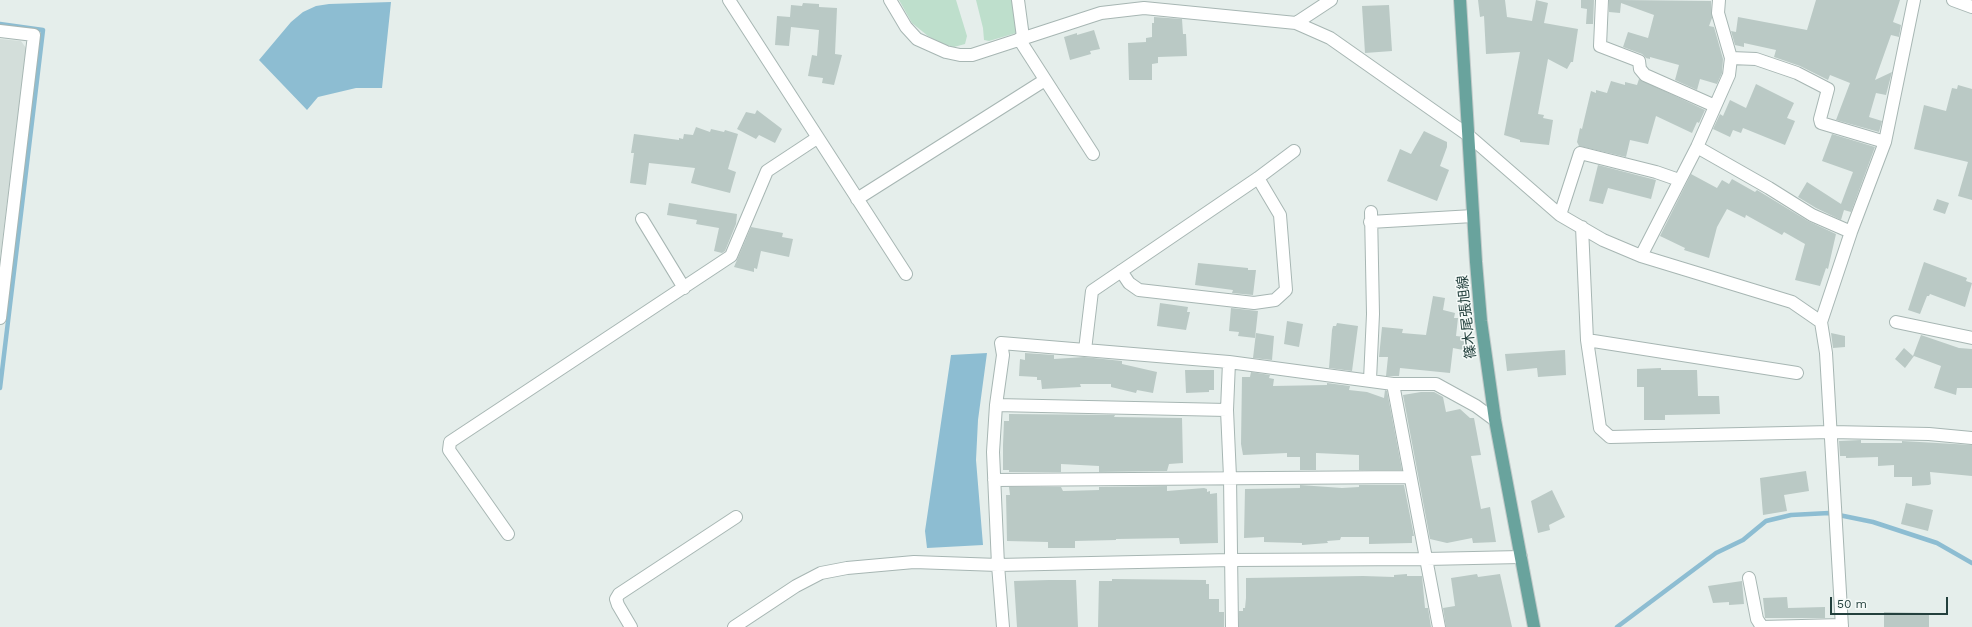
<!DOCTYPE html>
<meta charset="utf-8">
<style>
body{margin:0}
#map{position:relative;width:1972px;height:627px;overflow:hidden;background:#e5eeeb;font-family:"Work Sans",sans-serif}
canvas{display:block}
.scale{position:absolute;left:1830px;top:597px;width:118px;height:18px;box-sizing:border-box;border:2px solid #23403d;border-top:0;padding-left:5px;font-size:12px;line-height:14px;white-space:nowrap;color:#23403d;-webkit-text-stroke:3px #f5faf8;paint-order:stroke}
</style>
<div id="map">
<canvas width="1972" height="627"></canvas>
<div class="scale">50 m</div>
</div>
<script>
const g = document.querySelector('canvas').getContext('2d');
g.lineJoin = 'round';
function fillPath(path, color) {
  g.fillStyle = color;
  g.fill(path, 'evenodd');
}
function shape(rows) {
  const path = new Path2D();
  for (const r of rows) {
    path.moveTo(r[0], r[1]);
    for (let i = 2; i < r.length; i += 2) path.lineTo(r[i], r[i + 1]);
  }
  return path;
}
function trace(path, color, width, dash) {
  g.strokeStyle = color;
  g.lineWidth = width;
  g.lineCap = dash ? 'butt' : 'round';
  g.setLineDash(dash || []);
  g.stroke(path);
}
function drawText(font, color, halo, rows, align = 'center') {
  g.font = font + ' "Work Sans","Noto Sans JP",sans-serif';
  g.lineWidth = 3;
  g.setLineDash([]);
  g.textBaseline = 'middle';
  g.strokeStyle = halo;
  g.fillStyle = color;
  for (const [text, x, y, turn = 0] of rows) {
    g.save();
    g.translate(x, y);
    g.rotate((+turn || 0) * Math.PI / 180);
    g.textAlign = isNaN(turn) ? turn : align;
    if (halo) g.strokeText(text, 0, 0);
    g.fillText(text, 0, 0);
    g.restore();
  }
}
fillPath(shape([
 [0,39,21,41,26,48,0,259]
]), '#d3deda');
fillPath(shape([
 [899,0,956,0,967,36,965,44,954,47,943,44,928,36,912,23],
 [976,0,1014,0,1018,29,1016,33,989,41,984,40,983,28]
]), '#bedfcc');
fillPath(shape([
 [391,2,382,88,356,88,318,97,307,110,259,60,291,22,303,12,316,6,329,4],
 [987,353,978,420,976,460,983,545,927,548,925,531,951,355]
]), '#8dbdd2');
trace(shape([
 [0,24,43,30,0,388],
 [1617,627,1716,553,1743,540,1766,521,1791,515,1829,513,1873,522,1937,543,1972,563]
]), '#8dbdd2', 4.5);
fillPath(shape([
 [1478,0,1505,0,1507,17,1532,21,1536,0,1548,3,1544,23,1578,29,1573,62,1571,62,1567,69,1548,59,1538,114,1544,115,1543,118,1553,120,1549,145,1520,142,1520,140,1504,135,1520,52,1486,54,1484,16,1480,17],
 [1581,0,1594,0,1593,24,1586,24,1587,9,1581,8],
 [1609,0,1621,0,1621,2,1621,0,1711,1,1712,18,1709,26,1714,27,1723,59,1722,73,1717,84,1700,79,1697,90,1675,80,1679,65,1650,57,1650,59,1646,58,1642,54,1623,47,1628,32,1648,38,1654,15,1621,3,1620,13,1609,12],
 [1816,0,1900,0,1893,22,1901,25,1899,37,1891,35,1875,80,1892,72,1886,95,1876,93,1869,117,1882,121,1879,132,1836,120,1850,83,1830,75,1828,80,1800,66,1774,57,1776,50,1744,43,1744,47,1735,45,1731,31,1736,32,1738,17,1807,30],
 [803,3,819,4,819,7,837,8,835,54,842,55,834,85,822,83,823,78,808,76,812,55,817,56,819,30,791,27,789,46,775,45,777,16,790,17,791,5,802,6],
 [1389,5,1392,51,1365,53,1362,6],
 [1154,17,1182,19,1183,34,1186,34,1187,56,1158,57,1158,63,1152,64,1152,80,1129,80,1128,43,1146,42,1146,38,1152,37,1152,23,1154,23],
 [1094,30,1100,49,1090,51,1091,54,1070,60,1064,37,1077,33,1077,35],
 [1639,79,1705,110,1699,123,1697,122,1692,133,1656,116,1648,144,1630,140,1626,157,1579,146,1577,142,1580,128,1582,129,1591,91,1596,93,1596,90,1607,93,1611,81,1625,85,1625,82,1637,85],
 [1756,84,1794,103,1787,118,1795,121,1785,145,1743,128,1741,133,1733,130,1730,137,1713,129,1720,114,1723,116,1730,100,1746,108],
 [1958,85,1972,89,1972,200,1958,196,1968,162,1914,149,1924,105,1946,111,1952,88,1957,89],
 [757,110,782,129,775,143,759,135,756,139,737,129,746,112,755,114],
 [696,127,710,132,711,129,724,132,725,130,738,134,728,169,736,172,730,193,691,183,695,168,649,163,646,185,630,183,634,153,631,153,634,134,679,140,679,138,683,139,684,134,693,135],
 [1424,131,1447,142,1447,147,1440,166,1449,170,1437,201,1387,181,1400,149,1411,154],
 [1832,134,1875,147,1851,212,1844,210,1841,220,1816,208,1798,197,1807,182,1841,204,1853,172,1822,161],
 [1598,165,1656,180,1651,199,1608,188,1603,204,1589,201],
 [1691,174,1717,188,1722,180,1729,184,1732,179,1755,192,1757,190,1808,221,1836,234,1828,269,1826,268,1820,286,1795,280,1805,244,1784,232,1782,235,1746,215,1745,218,1727,209,1717,227,1709,258,1684,250,1685,248,1660,236],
 [1937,199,1949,203,1945,214,1933,210],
 [669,203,737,214,736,224,725,251,722,253,714,251,719,228,696,224,697,220,667,215],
 [751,227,783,233,782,237,793,239,789,257,761,251,757,269,754,268,754,272,734,267],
 [1924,262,1967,278,1966,281,1972,283,1965,307,1930,294,1929,296,1927,296,1920,314,1908,310],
 [1198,263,1248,268,1248,270,1256,270,1253,295,1232,293,1233,290,1195,285],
 [1433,296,1445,298,1443,310,1455,313,1454,318,1458,318,1456,336,1465,337,1463,350,1453,348,1450,373,1400,368,1399,376,1386,376,1388,357,1379,357,1382,327,1403,329,1402,333,1426,335],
 [1160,303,1188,307,1187,312,1190,312,1186,330,1157,326],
 [1231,308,1258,311,1255,338,1238,336,1239,332,1229,331],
 [1287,321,1303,324,1299,347,1284,344],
 [1337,323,1358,326,1352,371,1329,368,1332,330,1333,326,1336,326],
 [1256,333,1274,336,1272,360,1253,358],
 [1831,333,1845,336,1845,347,1833,348],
 [1921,335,1959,348,1972,349,1972,388,1957,388,1956,395,1934,388,1941,366,1914,356,1905,368,1895,359,1904,348,1913,356],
 [1565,350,1566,375,1538,377,1537,368,1507,371,1505,354],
 [1025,353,1054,355,1054,359,1084,357,1122,361,1122,364,1157,372,1153,393,1137,390,1136,393,1111,387,1111,384,1080,384,1081,387,1042,389,1041,380,1037,380,1037,377,1019,376,1020,359,1025,360],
 [1661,368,1661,370,1697,370,1698,396,1719,396,1720,414,1665,415,1665,420,1644,420,1644,387,1637,387,1637,369],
 [1185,370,1214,370,1214,390,1209,390,1209,392,1186,393],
 [1251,372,1270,375,1269,378,1274,379,1273,386,1327,385,1327,383,1350,386,1349,390,1367,392,1384,398,1385,390,1387,391,1402,470,1359,470,1359,455,1316,453,1316,470,1300,470,1300,457,1287,457,1287,453,1243,455,1241,444,1242,377,1250,377],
 [1421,392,1434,392,1443,397,1446,412,1460,409,1470,418,1474,418,1481,455,1471,456,1481,509,1490,507,1496,542,1473,543,1472,538,1447,543,1430,539,1403,395],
 [1009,414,1115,415,1114,417,1182,418,1183,463,1169,464,1167,471,1099,472,1099,466,1061,464,1061,472,1009,472,1009,470,1003,470,1003,445,1004,421,1009,421],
 [1861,440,1861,443,1902,443,1902,441,1972,445,1972,476,1930,472,1931,484,1929,485,1912,486,1912,477,1894,477,1894,465,1878,466,1878,457,1846,458,1846,456,1840,456,1839,441],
 [1806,471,1809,491,1784,495,1787,511,1763,515,1760,478],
 [1300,485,1342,488,1359,487,1359,485,1404,485,1414,536,1412,536,1412,543,1369,544,1369,537,1341,537,1340,540,1327,541,1328,543,1302,545,1302,543,1264,542,1264,537,1244,538,1245,489,1300,488],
 [1167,486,1167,491,1204,488,1207,489,1207,492,1210,491,1210,494,1217,493,1218,543,1180,544,1179,538,1116,539,1116,540,1075,541,1075,548,1048,548,1048,542,1007,541,1006,495,1010,495,1009,487,1061,487,1063,491,1099,490,1099,487],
 [1552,490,1565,517,1549,525,1550,530,1538,533,1531,501],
 [1906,503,1933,510,1928,531,1901,524],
 [1407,574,1407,576,1422,576,1425,608,1428,608,1431,627,1239,627,1239,611,1243,611,1243,608,1245,608,1246,598,1246,578,1363,576,1394,577,1394,575],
 [1477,574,1478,577,1500,574,1512,627,1446,627,1443,608,1455,606,1451,578],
 [1112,579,1206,580,1206,584,1209,584,1209,599,1219,599,1219,612,1224,612,1224,627,1098,627,1099,581,1112,581],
 [1049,580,1076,580,1078,627,1017,627,1014,581],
 [1742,581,1744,604,1729,605,1729,602,1713,603,1708,586],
 [1787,597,1788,608,1825,607,1825,618,1765,618,1763,598],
 [1884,612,1929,613,1929,627,1884,627]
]), '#bac9c5');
const minor = shape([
 [729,0,906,274],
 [890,0,906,27,917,39,946,52,960,55,972,55,1101,13,1144,8,1296,23,1330,38,1468,135,1560,215,1603,240,1641,256,1792,302,1821,322,1826,353,1842,627],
 [1018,0,1023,37],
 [1602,0,1600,46,1639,61,1640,69,1645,75,1715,106],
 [1953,0,1972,7],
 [1296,23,1331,0],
 [0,31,34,35,0,318],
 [1019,39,1093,154],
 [1731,58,1756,59,1797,73,1828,89,1820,119,1821,123,1885,142],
 [1697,147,1769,188,1812,215,1851,232],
 [857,199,1045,80],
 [1560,215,1580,153,1656,172,1679,180],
 [642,219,684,288],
 [1370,222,1473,216],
 [1582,227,1587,340,1600,428,1610,437,1831,432,1929,434,1972,438],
 [1641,256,1697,147,1729,75,1731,58,1718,13,1719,0],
 [1121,271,1129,283,1139,290,1254,303,1275,300,1286,290,1280,215,1258,178],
 [1821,322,1851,232,1885,142,1914,0],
 [1896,322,1972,338],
 [1587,340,1797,373],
 [1085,350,1092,291,1258,178,1294,151],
 [1229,362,1227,410,1230,477,1232,627],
 [1370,380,1373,314,1371,212],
 [1393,384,1439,627],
 [996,405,1227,410],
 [994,480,1410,477],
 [508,534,449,450,450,442,731,256,767,171,817,138],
 [1749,578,1757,619,1762,627,1842,625],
 [631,627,618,605,616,599,619,594,736,517],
 [734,627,796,586,821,573,847,568,914,562,998,565,993,452,996,405,1003,355,1001,343,1229,362,1393,384,1436,384,1476,406,1495,420],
 [1003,627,998,565,1231,560,1426,559,1521,557]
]);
const major = shape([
 [1460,0,1476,262,1481,321,1495,420,1534,627]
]);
trace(minor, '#a7b6b3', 14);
trace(major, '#c1cac9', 14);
trace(minor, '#fff', 12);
trace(major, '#69a39d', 12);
drawText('14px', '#23403d', '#f5faf8', [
 ["篠木尾張旭線",1467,317,-96]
]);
</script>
